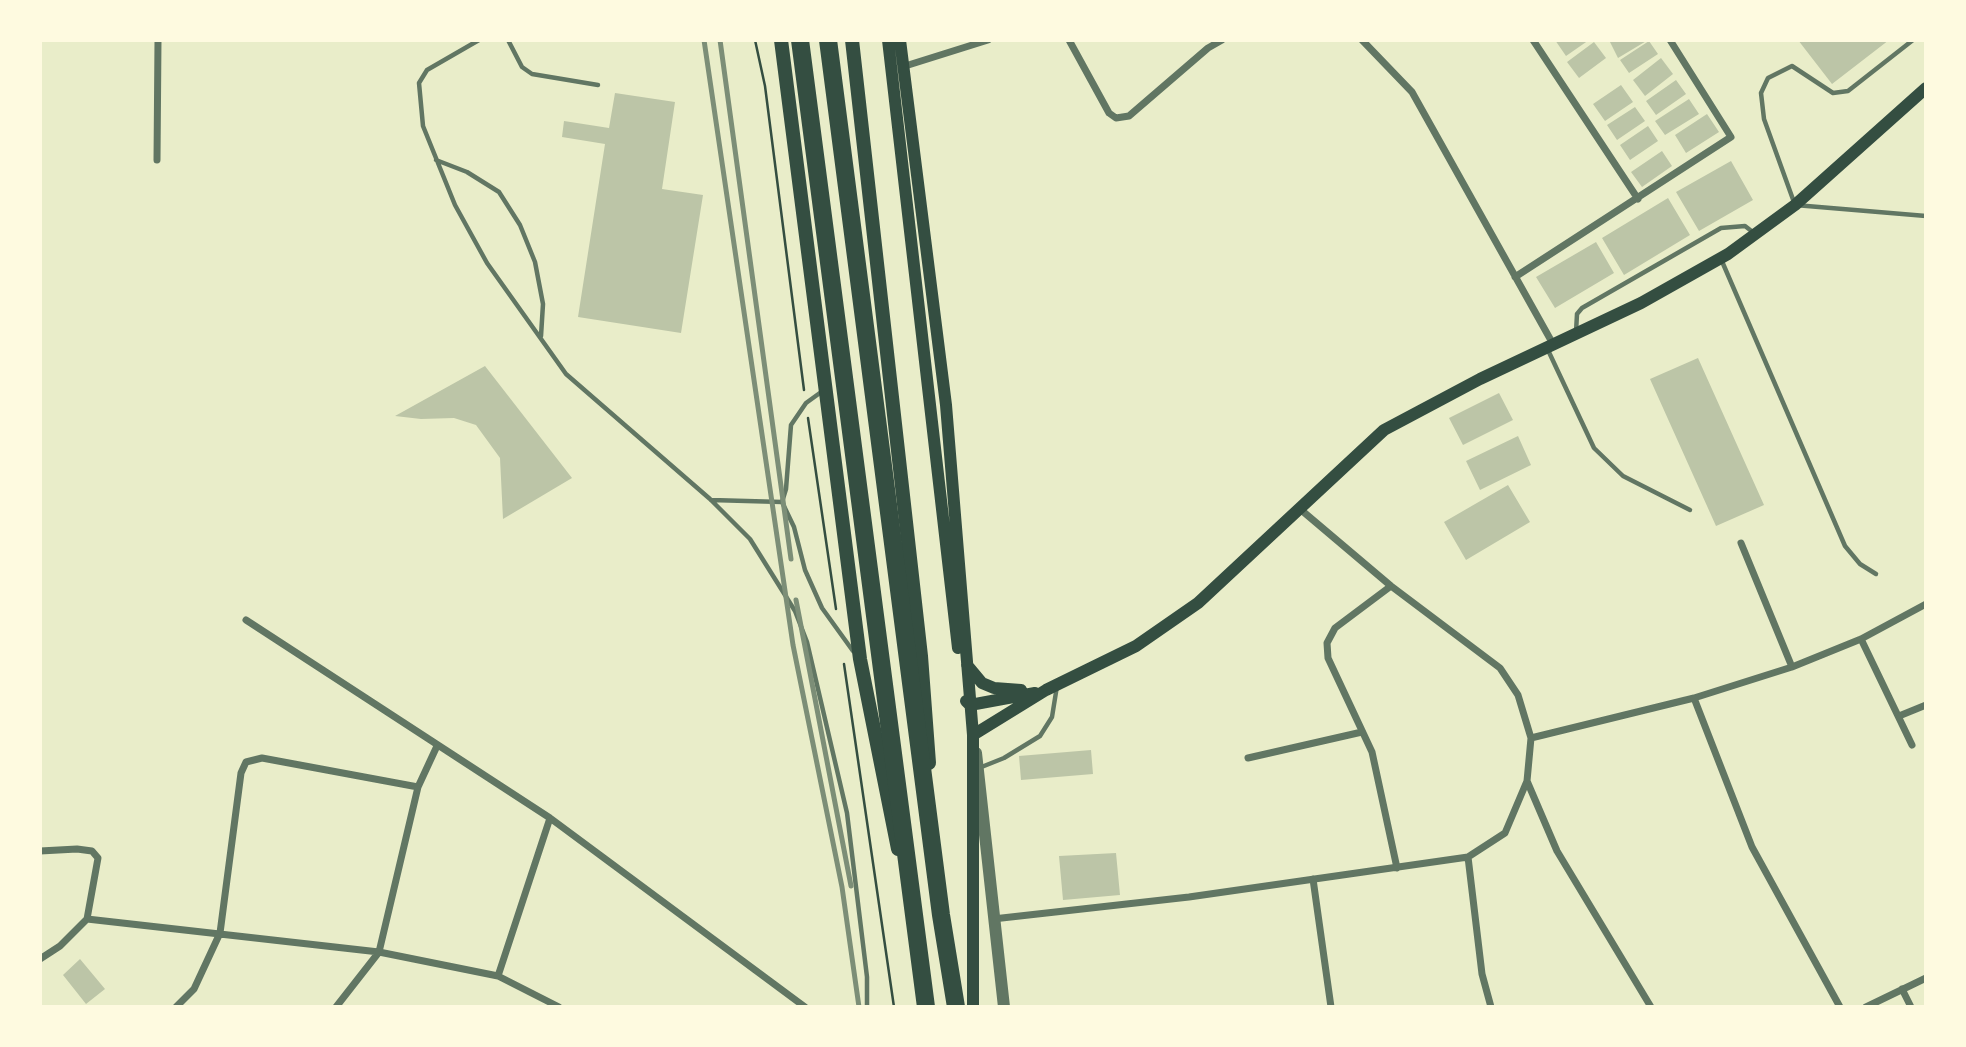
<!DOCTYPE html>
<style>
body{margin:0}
#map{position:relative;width:1966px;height:1047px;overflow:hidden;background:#e9edc9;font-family:"Fira Sans Condensed",sans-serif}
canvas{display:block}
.frame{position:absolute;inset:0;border:42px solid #fefae0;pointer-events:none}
</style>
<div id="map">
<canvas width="1966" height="1047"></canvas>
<div class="frame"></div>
</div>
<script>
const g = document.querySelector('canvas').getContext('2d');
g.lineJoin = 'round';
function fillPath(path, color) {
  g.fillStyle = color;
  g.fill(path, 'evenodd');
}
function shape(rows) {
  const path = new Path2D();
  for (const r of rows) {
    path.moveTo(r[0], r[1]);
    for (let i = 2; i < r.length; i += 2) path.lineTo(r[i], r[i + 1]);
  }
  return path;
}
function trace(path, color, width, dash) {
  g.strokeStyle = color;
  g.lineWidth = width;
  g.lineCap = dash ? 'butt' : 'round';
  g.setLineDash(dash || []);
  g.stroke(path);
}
fillPath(shape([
 [1555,40,1589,40,1566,56],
 [1609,40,1648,40,1618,58],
 [1798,40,1889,40,1832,84],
 [1649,41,1658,54,1629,73,1620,60],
 [1594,42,1606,58,1579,78,1567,62],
 [1661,58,1673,74,1645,96,1633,80],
 [1676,80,1686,94,1656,115,1646,101],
 [1621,85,1633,102,1605,121,1593,104],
 [615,93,675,102,662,189,703,195,681,333,578,317,605,144,562,137,564,121,609,128],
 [1689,99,1699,114,1665,135,1655,121],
 [1635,107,1645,121,1617,140,1607,125],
 [1707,114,1719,132,1686,153,1675,135],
 [1648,126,1658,141,1630,160,1620,145],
 [1662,151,1672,166,1642,187,1631,172],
 [1731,161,1753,200,1699,231,1676,192],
 [1668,198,1690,235,1624,275,1602,238],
 [1596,242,1614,273,1555,308,1536,277],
 [1698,358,1764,505,1716,526,1650,379],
 [485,366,572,478,503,519,500,458,476,425,454,418,421,419,395,416],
 [1499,393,1513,420,1463,445,1449,418],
 [1518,436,1531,465,1480,490,1466,461],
 [1508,485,1530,522,1466,560,1444,522],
 [1091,750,1093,774,1021,780,1019,756],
 [1116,853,1120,895,1063,900,1059,856],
 [80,959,105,989,86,1004,63,975]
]), '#bcc5a7');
trace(shape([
 [755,40,765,86,804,390],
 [808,418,836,609],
 [844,664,894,1007]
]), '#344e41', 2.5);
trace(shape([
 [479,40,427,70,419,83,423,126,455,205,487,263,566,374,710,499,750,539,795,611,807,642,847,813,867,977,867,1007],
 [508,40,522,67,532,74,598,85],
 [1913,40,1848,91,1833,93,1792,66,1768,78,1761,93,1764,119,1795,205,1926,216],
 [436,160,467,172,499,192,520,225,535,262,543,304,541,336],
 [1721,259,1845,546,1860,564,1876,574],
 [1576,332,1577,314,1582,308,1721,228,1745,226,1754,233],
 [1547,348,1594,448,1623,476,1690,510],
 [711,500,782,502,786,489,791,425,806,403,824,390],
 [782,502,794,527,805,570,822,608,853,651],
 [979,768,1004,758,1040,736,1052,717,1057,686]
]), '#617663', 4.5);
trace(shape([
 [1069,40,1109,113,1116,118,1129,116,1208,48,1222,40],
 [1362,40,1412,92,1553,344],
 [1533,40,1638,199],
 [902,67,988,40],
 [157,160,158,40],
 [1515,277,1731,137,1670,40],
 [1300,509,1391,586,1500,668,1518,695,1531,738,1527,781,1557,851,1651,1007],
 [1741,543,1792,667],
 [1391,586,1335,628,1327,643,1328,658,1372,752,1397,868],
 [246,620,550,818,805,1007],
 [1861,639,1912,745],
 [1694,698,1752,847,1840,1007],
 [1899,716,1926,705],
 [1531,738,1694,698,1792,667,1861,639,1926,604],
 [1248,758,1362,732],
 [40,851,77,849,92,851,98,858,87,919,60,946,40,959],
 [1313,879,1331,1007],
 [87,919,379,952,498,976,559,1007],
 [993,919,1189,897,1468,857],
 [498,976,550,818],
 [1902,989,1911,1007],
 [176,1007,194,989,220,933,241,773,246,762,262,758,418,787],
 [336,1007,379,952,418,787,437,746],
 [1491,1007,1482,974,1468,857,1505,833,1527,781],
 [1866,1007,1926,978]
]), '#617663', 7);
trace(shape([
 [976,753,1004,1007]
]), '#617663', 12);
trace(shape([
 [888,40,958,648],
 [900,40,946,405,973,735,973,1007],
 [967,665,982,683,994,688,1021,690],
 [966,701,970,705,1035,693],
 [973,735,1046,690,1136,646,1198,603,1384,430,1480,379,1641,303,1728,254,1795,205,1926,88]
]), '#344e41', 12);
trace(shape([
 [781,40,860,659,898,849],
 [852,40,921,656,929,763]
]), '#344e41', 14);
trace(shape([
 [800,40,926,1007],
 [828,40,941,915,956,1007]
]), '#344e41', 18);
trace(shape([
 [704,40,793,645,842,887,859,1007],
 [720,40,791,559],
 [796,600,851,886]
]), '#7c8e77', 5);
</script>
